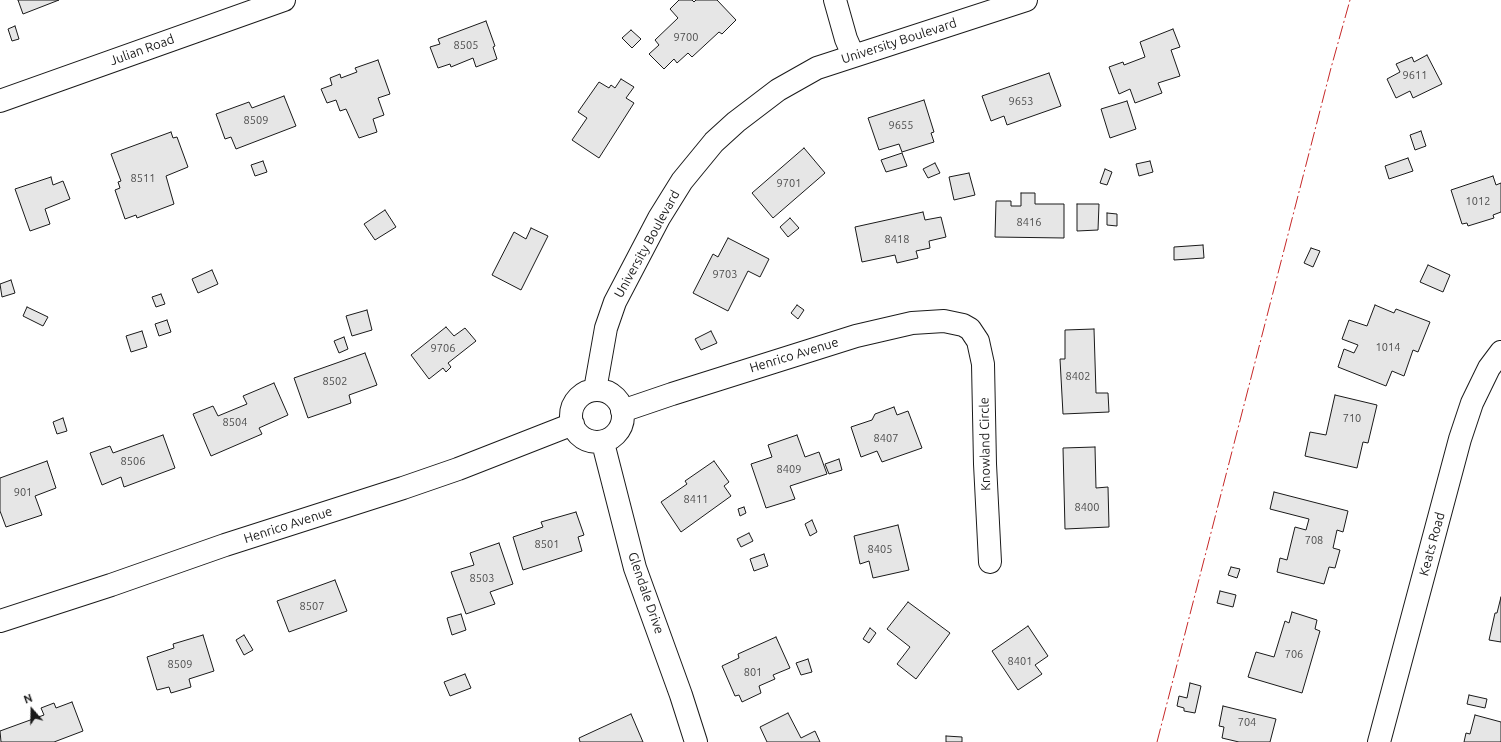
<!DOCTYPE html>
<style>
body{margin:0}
#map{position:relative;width:1501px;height:742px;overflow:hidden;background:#fff;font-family:Ubuntu,sans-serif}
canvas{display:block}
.north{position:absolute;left:12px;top:690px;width:40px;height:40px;-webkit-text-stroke:3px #fff;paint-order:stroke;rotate:340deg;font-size:11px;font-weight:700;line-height:16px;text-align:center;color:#1a1a1a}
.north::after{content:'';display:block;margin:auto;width:14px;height:18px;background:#1a1a1a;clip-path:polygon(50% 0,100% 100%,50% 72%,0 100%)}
</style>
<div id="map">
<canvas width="1501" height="742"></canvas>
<div class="north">N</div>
</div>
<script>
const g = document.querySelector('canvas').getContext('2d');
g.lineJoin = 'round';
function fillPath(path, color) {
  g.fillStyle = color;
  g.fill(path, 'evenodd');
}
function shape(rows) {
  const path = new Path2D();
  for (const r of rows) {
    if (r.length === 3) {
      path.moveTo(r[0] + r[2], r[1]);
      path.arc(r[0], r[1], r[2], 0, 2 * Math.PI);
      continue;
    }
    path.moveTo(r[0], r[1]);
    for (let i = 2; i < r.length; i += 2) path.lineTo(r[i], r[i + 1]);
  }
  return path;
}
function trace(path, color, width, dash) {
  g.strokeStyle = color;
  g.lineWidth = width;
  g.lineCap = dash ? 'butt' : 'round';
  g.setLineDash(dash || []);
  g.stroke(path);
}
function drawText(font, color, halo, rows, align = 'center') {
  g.font = font + ' Ubuntu,sans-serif';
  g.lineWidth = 3;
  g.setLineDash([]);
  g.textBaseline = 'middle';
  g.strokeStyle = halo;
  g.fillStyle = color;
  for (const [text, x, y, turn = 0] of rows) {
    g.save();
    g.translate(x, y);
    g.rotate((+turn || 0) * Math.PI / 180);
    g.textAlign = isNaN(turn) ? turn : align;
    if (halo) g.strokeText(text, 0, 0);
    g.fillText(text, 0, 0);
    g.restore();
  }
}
const building = shape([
 [18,0,59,0,23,14,18,0],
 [679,0,692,0,694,2,696,0,717,0,736,20,722,34,719,32,692,57,688,53,677,63,674,59,664,69,649,54,659,45,655,40,678,18,670,9,679,0],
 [486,21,495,46,493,47,497,59,476,67,473,58,451,67,450,64,438,68,430,47,440,44,438,39,486,21],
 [15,26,19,39,12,41,8,29,15,26],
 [1173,29,1180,47,1171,50,1180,76,1158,83,1162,93,1135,103,1130,89,1119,94,1109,67,1123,62,1124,65,1145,57,1140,42,1173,29],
 [631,30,641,39,632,48,622,38,631,30],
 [1427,55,1442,84,1413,98,1410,91,1396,98,1387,79,1400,72,1396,64,1412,57,1414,62,1427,55],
 [378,60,390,94,378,98,384,115,373,119,377,132,359,138,346,109,340,111,336,100,327,103,321,89,332,85,330,78,340,74,341,78,357,72,355,68,378,60],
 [1049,73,1061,106,1007,125,1004,116,991,121,982,96,1049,73],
 [621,79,634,87,626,98,634,103,599,158,572,140,587,118,578,112,599,82,609,88,611,85,615,88,621,79],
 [284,96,296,126,236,149,231,137,225,139,216,114,249,102,252,108,284,96],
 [924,100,934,132,931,133,934,142,902,152,899,144,879,150,868,118,924,100],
 [1127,101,1136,129,1110,138,1101,109,1127,101],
 [1421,131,1426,146,1415,150,1410,135,1421,131],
 [171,132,173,138,177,137,188,167,166,176,174,204,137,218,136,215,125,219,115,190,120,188,118,182,121,181,111,154,171,132],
 [804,148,825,173,773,218,752,193,804,148],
 [902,153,907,166,886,172,881,160,902,153],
 [1408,158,1413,171,1389,179,1385,166,1408,158],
 [263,161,267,172,255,176,251,165,263,161],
 [1150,161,1153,172,1139,176,1136,164,1150,161],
 [935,163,940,173,928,178,923,169,935,163],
 [1105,169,1112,172,1107,185,1100,183,1105,169],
 [969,173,975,195,954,200,949,177,969,173],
 [1493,176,1496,185,1501,183,1501,212,1493,215,1494,218,1468,226,1467,223,1462,224,1451,190,1493,176],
 [51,177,53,185,63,181,70,199,45,209,50,224,30,231,15,189,51,177],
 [1021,193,1035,193,1035,204,1064,204,1064,238,995,237,996,201,1011,201,1011,206,1021,206,1021,193],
 [1077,204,1099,204,1098,230,1077,231,1077,204],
 [385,210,396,227,375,240,364,224,385,210],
 [923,212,925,220,941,217,946,237,929,241,930,248,916,251,918,258,897,263,895,255,862,262,855,227,923,212],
 [1107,213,1117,214,1117,226,1107,225,1107,213],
 [790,218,799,228,788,237,780,227,790,218],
 [531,228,548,236,521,290,492,275,514,232,526,239,531,228],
 [728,238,769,259,760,277,748,271,728,311,693,293,713,254,718,257,728,238],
 [1203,245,1204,258,1174,260,1174,247,1203,245],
 [1311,248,1320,251,1313,267,1304,263,1311,248],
 [1428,265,1450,275,1443,292,1420,282,1428,265],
 [212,270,218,284,198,293,192,279,212,270],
 [11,280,15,293,2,297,0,284,11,280],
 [161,294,165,304,156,307,152,297,161,294],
 [797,305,804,310,798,319,791,313,797,305],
 [1375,305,1394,313,1396,309,1430,322,1418,352,1413,350,1404,376,1392,371,1386,386,1338,367,1344,349,1354,353,1358,345,1342,339,1349,320,1367,326,1375,305],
 [27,307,48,317,43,326,23,316,27,307],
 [367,310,372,330,352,336,346,316,367,310],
 [167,320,171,332,159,336,155,324,167,320],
 [446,327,454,336,465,328,476,341,448,363,451,367,446,372,443,368,429,379,411,355,446,327],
 [1094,329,1096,393,1108,393,1109,412,1063,414,1060,359,1065,359,1065,330,1094,329],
 [142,331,147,347,131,352,126,336,142,331],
 [711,331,717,343,701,350,695,339,711,331],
 [344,337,348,349,339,353,334,341,344,337],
 [365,353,377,385,349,395,351,403,308,418,294,378,365,353],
 [274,383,288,415,259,428,262,434,211,456,193,414,213,406,218,416,247,404,243,396,274,383],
 [1335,395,1377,405,1368,443,1363,442,1357,468,1305,456,1310,432,1326,435,1335,395],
 [894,407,897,415,908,411,922,448,882,462,877,451,861,457,851,427,872,420,875,414,894,407],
 [63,418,67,431,57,434,53,422,63,418],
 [163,435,175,468,124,487,121,477,102,485,90,453,110,446,113,453,163,435],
 [797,435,805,457,819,452,827,474,790,486,795,499,766,508,751,464,772,457,768,445,797,435],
 [1095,447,1096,488,1108,487,1109,527,1065,529,1063,448,1095,447],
 [839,459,842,470,829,474,825,464,839,459],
 [47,461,56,488,35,496,42,515,6,527,0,511,0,478,47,461],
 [714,461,729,482,724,486,731,496,681,532,661,502,687,484,685,481,714,461],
 [1274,492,1348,511,1343,532,1337,530,1333,548,1340,550,1335,568,1329,567,1324,584,1277,572,1280,558,1287,560,1295,527,1306,530,1309,519,1270,509,1274,492],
 [744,507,746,513,740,516,738,509,744,507],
 [576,512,584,535,578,537,582,551,523,570,513,537,543,527,541,522,576,512],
 [812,520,817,532,810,536,805,524,812,520],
 [898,525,909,570,873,578,869,561,860,564,854,536,898,525],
 [749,533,753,541,741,547,737,539,749,533],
 [499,543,513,584,490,592,495,604,466,614,451,572,474,565,470,553,499,543],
 [764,554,768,566,754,571,750,559,764,554],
 [1231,567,1240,569,1237,578,1228,575,1231,567],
 [335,580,347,611,289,632,277,601,335,580],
 [1220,591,1236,595,1233,607,1217,603,1220,591],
 [1501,597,1501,642,1489,640,1495,613,1497,613,1501,597],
 [908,602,950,633,916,679,897,664,910,647,887,629,908,602],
 [1292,612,1317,620,1315,629,1320,631,1302,693,1248,677,1256,652,1274,657,1285,621,1289,623,1292,612],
 [461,614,466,630,452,635,447,618,461,614],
 [1028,626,1048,656,1035,665,1042,674,1018,690,992,651,1028,626],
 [870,628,876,633,869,643,863,639,870,628],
 [203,635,214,671,189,679,191,687,171,693,169,687,157,690,147,657,174,648,173,644,203,635],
 [244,635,253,650,244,655,236,640,244,635],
 [776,637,790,668,773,675,775,679,759,686,761,693,742,702,739,695,735,696,722,666,739,658,738,654,776,637],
 [808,659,812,672,801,675,796,663,808,659],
 [465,674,471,688,450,696,444,682,465,674],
 [1190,683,1201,686,1195,713,1184,711,1184,708,1177,706,1179,696,1187,698,1190,683],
 [1469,695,1487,699,1485,708,1467,704,1469,695],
 [72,702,83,731,54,742,1,742,0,731,44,715,41,708,54,703,56,708,72,702],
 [1223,706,1276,719,1270,742,1239,742,1222,738,1224,727,1219,726,1223,706],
 [788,713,801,738,815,731,820,742,767,742,760,727,788,713],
 [631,714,643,742,580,742,579,738,631,714],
 [1475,715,1501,722,1501,742,1464,742,1466,733,1470,734,1475,715],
 [946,736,962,737,962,742,946,742,946,736]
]);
fillPath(building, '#e6e6e6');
trace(building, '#1a1a1a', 1);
const street = shape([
 [835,0,846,39,853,55],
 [0,101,284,0],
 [595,390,606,328,615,302,659,218,682,181,714,142,736,122,778,90,817,68,1026,0],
 [597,416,26],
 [622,411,672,394,856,336,912,323,944,321,963,325,970,329,978,341,983,364,985,464,990,562],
 [603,443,635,568,681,695,696,742],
 [0,621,111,585,225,545,403,488,458,469,573,424],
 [1379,742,1460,439,1472,403,1489,368,1501,352]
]);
trace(street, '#1a1a1a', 24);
trace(street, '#fff', 22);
trace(shape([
 [1157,742,1331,68,1350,0]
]), '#c62828', 1, [14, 3, 2, 3]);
drawText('11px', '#4d4d4d', null, [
 ["9700",686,37],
 ["8505",466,45],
 ["9611",1415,75],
 ["9653",1021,101],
 ["8509",256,120],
 ["9655",901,125],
 ["8511",143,178],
 ["9701",789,183],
 ["1012",1478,201],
 ["8416",1029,222],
 ["8418",897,239],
 ["9703",725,274],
 ["1014",1388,347],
 ["9706",443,348],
 ["8402",1078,376],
 ["8502",335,381],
 ["710",1352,418],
 ["8504",235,422],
 ["8407",886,438],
 ["8506",133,461],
 ["8409",789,469],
 ["901",23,492],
 ["8411",696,499],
 ["8400",1087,507],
 ["708",1314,540],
 ["8501",547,544],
 ["8405",880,549],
 ["8503",482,578],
 ["8507",312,606],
 ["706",1294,654],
 ["8401",1020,661],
 ["8509",180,664],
 ["801",753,672],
 ["704",1247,722]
]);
drawText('13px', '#1a1a1a', '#fff', [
 ["University Boulevard",899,41,-18],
 ["Julian Road",142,50,-20],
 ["University Boulevard",647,244,-61],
 ["Henrico Avenue",794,355,-17],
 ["Knowland Circle",985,444,-91],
 ["Henrico Avenue",288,525,-18],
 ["Keats Road",1432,544,-75],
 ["Glendale Drive",646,593,71]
]);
</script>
